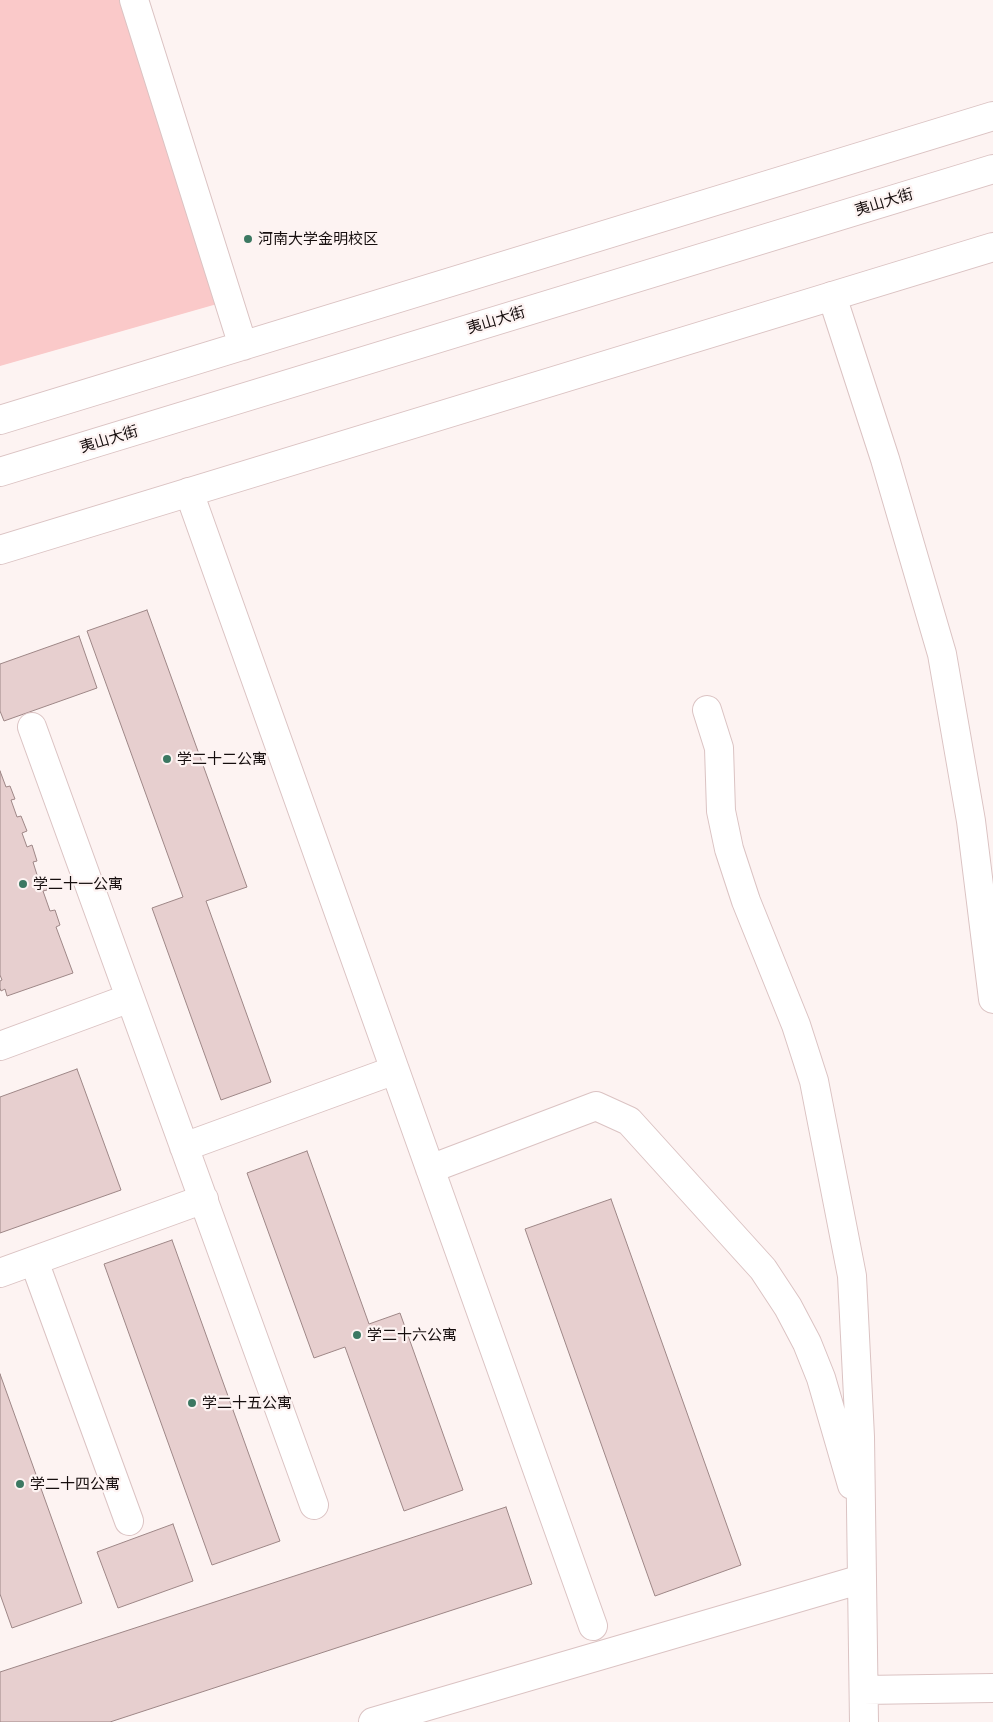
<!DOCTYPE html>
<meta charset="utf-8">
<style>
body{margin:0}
canvas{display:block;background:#fdf3f2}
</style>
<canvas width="993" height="1722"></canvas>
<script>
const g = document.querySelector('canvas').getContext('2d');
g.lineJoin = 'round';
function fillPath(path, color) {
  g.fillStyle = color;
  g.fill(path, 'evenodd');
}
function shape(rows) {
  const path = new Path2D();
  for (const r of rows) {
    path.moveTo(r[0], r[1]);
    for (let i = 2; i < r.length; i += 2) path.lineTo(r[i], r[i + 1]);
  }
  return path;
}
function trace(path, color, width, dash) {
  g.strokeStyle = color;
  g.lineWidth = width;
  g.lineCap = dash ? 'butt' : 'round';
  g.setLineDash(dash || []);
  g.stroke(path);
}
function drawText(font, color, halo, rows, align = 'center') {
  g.font = font + ' Barlow,"Noto Sans SC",sans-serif';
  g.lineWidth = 4.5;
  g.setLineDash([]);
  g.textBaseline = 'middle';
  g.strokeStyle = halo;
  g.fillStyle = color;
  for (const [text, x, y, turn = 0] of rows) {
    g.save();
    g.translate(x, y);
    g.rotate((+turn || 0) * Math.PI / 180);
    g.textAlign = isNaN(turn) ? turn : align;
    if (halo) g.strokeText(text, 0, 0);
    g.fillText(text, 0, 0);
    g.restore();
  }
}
fillPath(shape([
 [0,0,137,0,238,298,0,366]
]), '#fac9c9');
const building = shape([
 [147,610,247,887,206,901,271,1082,221,1100,152,908,183,897,87,631,147,610],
 [79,636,97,688,4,721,0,711,0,664,79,636],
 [0,771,6,787,10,786,15,799,11,800,17,817,21,816,27,831,22,833,27,847,32,845,37,861,33,862,38,878,43,877,47,890,43,891,50,911,55,910,60,925,56,927,73,973,7,996,5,989,1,991,0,988,0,981,2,980,0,975,0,771],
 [77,1069,121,1190,0,1233,0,1097,77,1069],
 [307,1151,369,1324,400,1313,463,1490,404,1511,345,1347,314,1358,247,1173,307,1151],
 [611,1199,741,1565,655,1596,525,1229,611,1199],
 [172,1240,280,1541,212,1565,104,1264,172,1240],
 [0,1374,82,1603,12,1628,0,1594,0,1374],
 [506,1507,532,1584,110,1722,0,1722,0,1672,506,1507],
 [173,1524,193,1581,118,1608,97,1552,173,1524]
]);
fillPath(building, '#e7cfcf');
trace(building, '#9e8787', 1);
const minor = shape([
 [134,0,243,346],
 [832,296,885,459,942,654,971,821,993,999],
 [0,420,993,116],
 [189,492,593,1626],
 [707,710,719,748,721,811,729,849,746,901,796,1025,814,1081,852,1276,860,1437,864,1722],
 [32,727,314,1505],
 [0,1046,130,998],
 [184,1147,395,1070],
 [430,1169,596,1106,629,1121,763,1269,788,1307,807,1343,821,1378,852,1485],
 [34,1261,129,1521],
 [0,1273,204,1199],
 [864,1690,993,1688],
 [373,1722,862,1579]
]);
const major = shape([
 [0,472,993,169],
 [0,550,993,247]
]);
trace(minor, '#dbc3c3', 30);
trace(major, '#dbc3c3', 30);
trace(minor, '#fff', 28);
trace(major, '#fff', 28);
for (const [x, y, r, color] of [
 [248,239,5,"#3c7862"],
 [167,759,5,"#3c7862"],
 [23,884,5,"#3c7862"],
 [357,1335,5,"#3c7862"],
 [192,1403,5,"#3c7862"],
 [20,1484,5,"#3c7862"]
]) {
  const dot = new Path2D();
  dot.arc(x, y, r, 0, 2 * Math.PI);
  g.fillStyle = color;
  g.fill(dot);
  trace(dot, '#fdf3f2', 2);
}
drawText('15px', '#160e0e', '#fdf3f2', [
 ["夷山大街",884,202,-17],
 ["夷山大街",496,320,-17],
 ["夷山大街",109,439,-17]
]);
drawText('15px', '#160e0e', '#fdf3f2', [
 ["河南大学金明校区",258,239],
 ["学二十二公寓",177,759],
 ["学二十一公寓",33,884],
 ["学二十六公寓",367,1335],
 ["学二十五公寓",202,1403],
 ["学二十四公寓",30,1484]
], 'left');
</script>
